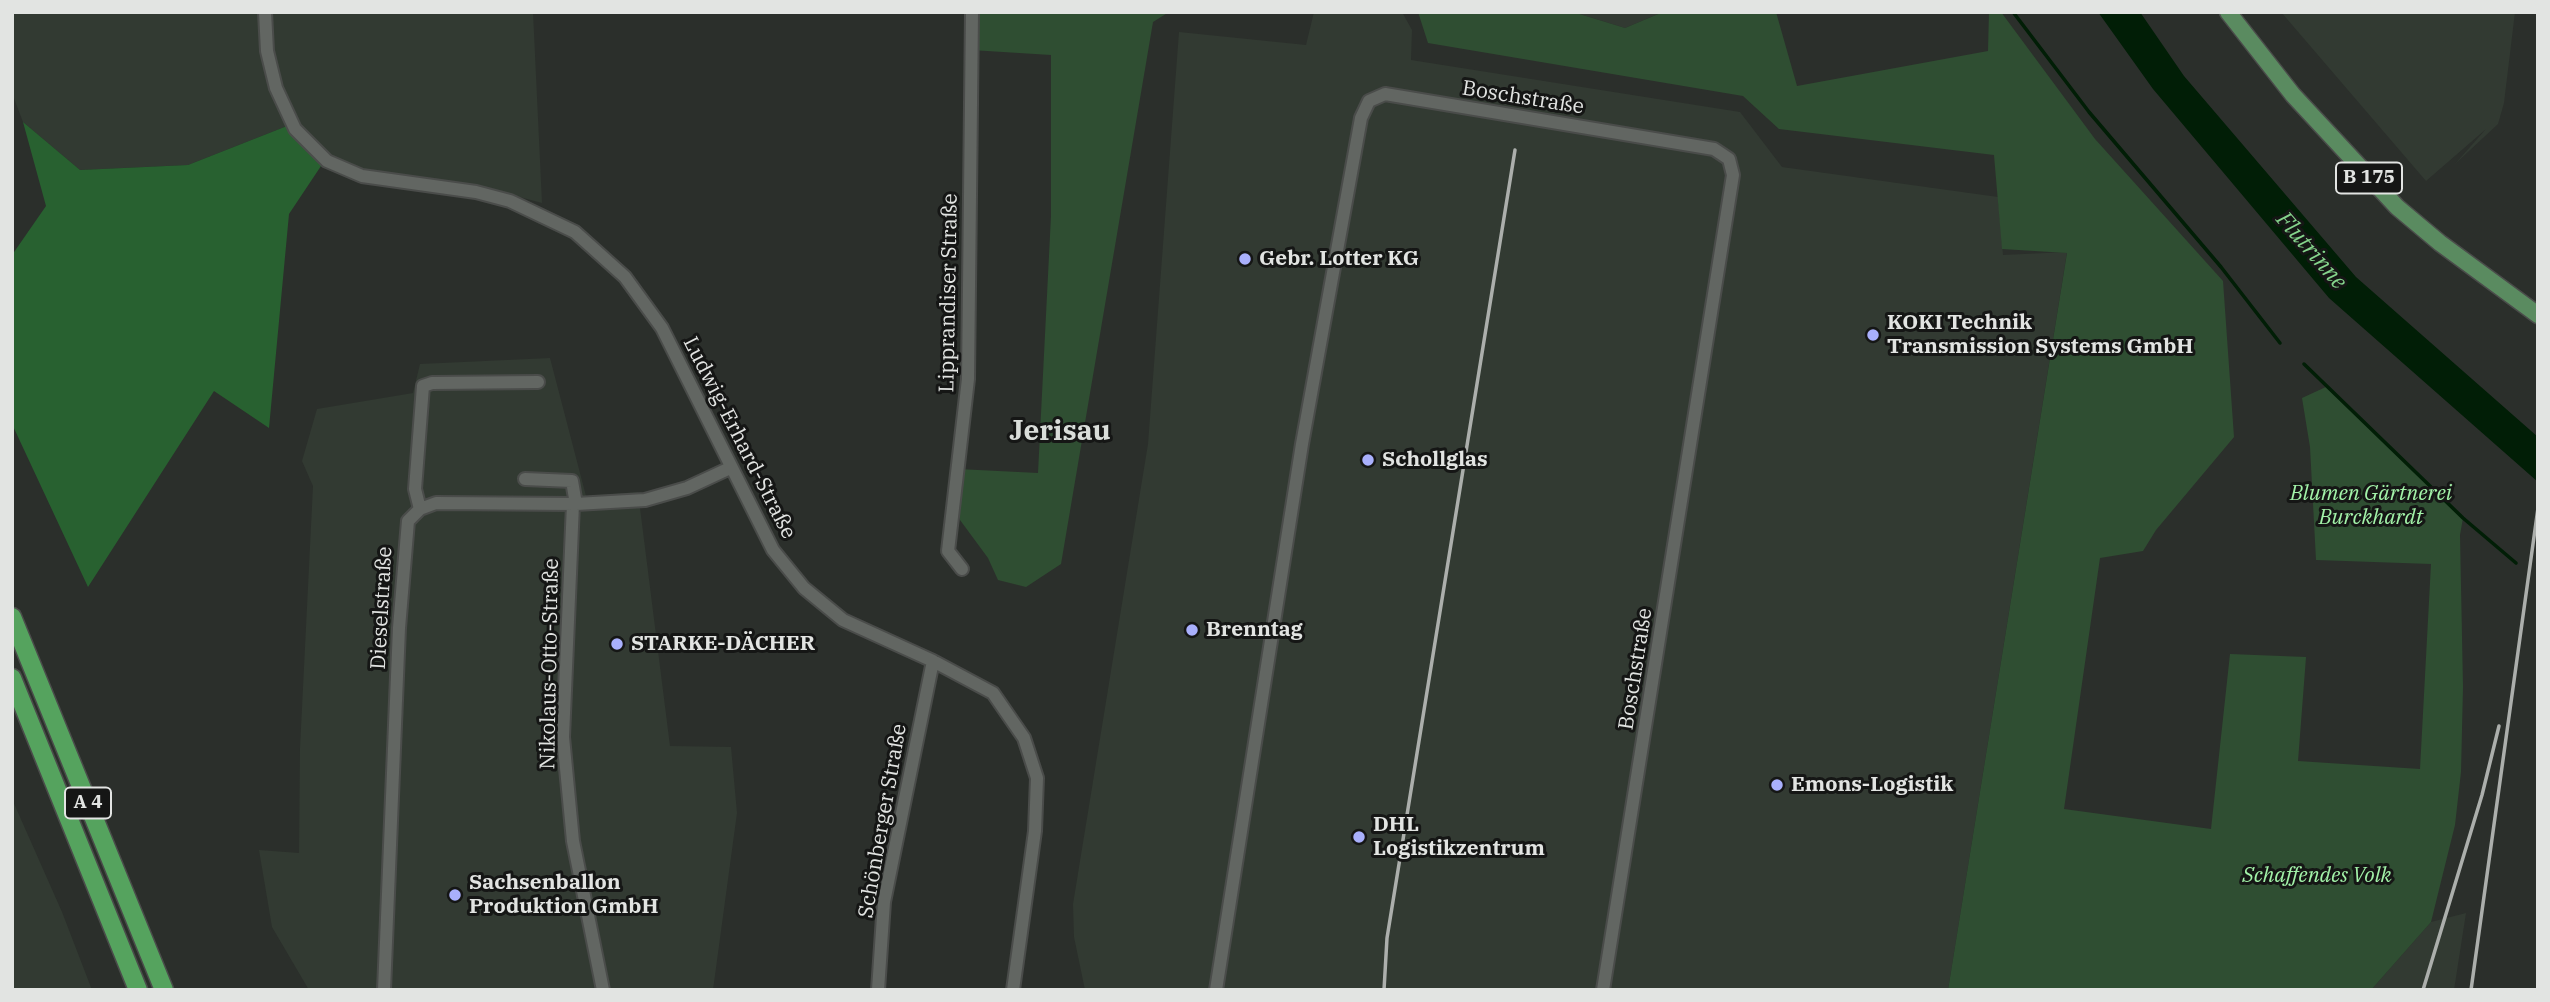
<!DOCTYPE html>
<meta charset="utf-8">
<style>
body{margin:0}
#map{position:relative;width:2550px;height:1002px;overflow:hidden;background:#2b2f2b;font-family:"IBM Plex Serif",serif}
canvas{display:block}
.frame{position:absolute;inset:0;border:14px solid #e2e4e2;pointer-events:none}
</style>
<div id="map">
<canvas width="2550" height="1002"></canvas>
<div class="frame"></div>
</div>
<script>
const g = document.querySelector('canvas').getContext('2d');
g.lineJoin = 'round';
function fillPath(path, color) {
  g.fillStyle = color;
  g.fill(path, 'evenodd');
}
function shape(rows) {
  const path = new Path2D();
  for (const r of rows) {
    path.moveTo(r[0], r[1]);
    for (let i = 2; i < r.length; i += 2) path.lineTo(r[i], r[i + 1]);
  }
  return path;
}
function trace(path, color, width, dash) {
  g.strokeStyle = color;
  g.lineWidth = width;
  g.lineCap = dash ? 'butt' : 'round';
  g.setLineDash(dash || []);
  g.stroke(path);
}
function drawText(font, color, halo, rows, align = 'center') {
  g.font = font + ' "IBM Plex Serif",serif';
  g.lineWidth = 6;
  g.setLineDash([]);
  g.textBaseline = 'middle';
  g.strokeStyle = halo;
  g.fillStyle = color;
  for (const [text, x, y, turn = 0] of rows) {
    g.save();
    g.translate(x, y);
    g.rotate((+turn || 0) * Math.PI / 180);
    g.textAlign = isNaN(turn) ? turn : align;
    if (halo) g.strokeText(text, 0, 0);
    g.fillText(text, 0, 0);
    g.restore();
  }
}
fillPath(shape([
 [12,12,261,12,271,88,287,126,188,165,80,170,23,122,12,93],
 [269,12,533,12,542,203,475,185,360,170,328,154,300,126,280,86,272,50],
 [1314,12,1402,12,1412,30,1411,60,1740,112,1782,167,1998,197,2003,255,2067,252,1948,990,1085,990,1074,937,1073,904,1148,444,1179,32,1306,45],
 [1573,12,1663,12,1625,28],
 [2281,12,2515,12,2504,103,2498,124,2455,164,2486,129,2426,181],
 [550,358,586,496,638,492,670,746,731,747,737,813,713,990,309,990,272,927,259,850,299,853,300,748,313,486,302,461,317,409,413,393,420,364],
 [12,799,62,912,92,990,12,990],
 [2466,913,2454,990,2371,990,2431,922]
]), '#323a32');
fillPath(shape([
 [972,12,1169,12,1153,22,1061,564,1026,587,998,580,988,558,960,520,958,469,1038,473,1051,216,1051,55,971,50],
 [1418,12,1573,12,1625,28,1663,12,1776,12,1797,86,1988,51,1989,12,2001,12,2095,139,2223,281,2234,437,2156,530,2143,551,2100,558,2064,809,2211,829,2230,654,2306,657,2298,761,2420,769,2431,564,2316,560,2310,447,2302,398,2328,386,2463,518,2460,535,2463,687,2461,772,2455,825,2431,922,2371,990,1948,990,2067,253,2002,249,1994,155,1779,129,1743,96,1428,43]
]), '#2f4e32');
fillPath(shape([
 [23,122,80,170,188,165,287,126,302,146,323,163,289,214,269,428,214,391,88,587,12,424,12,255,46,206]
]), '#286130');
fillPath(shape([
 [2098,12,2140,12,2184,76,2356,277,2538,437,2538,482,2329,298,2153,89]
]), '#011e06');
trace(shape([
 [2013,12,2089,112,2221,267,2280,343],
 [2304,364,2463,518,2516,563]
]), '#011e06', 3.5);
const minor = shape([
 [265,12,267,51,276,88,295,129,327,161,362,176,476,192,510,201,575,232,625,277,662,328,773,550,804,588,843,620,933,661,993,693,1024,738,1037,778,1035,831,1013,990],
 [525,479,572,481,576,504],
 [573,504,563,737,573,841,603,990],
 [420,509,415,489,423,386,432,383,538,382],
 [962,569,948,551,968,379,972,12],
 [384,990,399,628,408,521,420,509,436,503,576,504,645,500,687,488,730,468],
 [878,990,884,902,933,661],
 [1216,990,1302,444,1361,118,1369,101,1385,94,1714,149,1729,159,1733,175,1603,990]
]);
const major = shape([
 [2228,12,2293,95,2397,207,2440,243,2538,315]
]);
const highway = shape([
 [12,617,164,990],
 [12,678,138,990]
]);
trace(minor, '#4a4c4a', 16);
trace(major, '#4a4c4a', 19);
trace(highway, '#4a4c4a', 21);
trace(minor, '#626662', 12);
trace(major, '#5a8b60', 16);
trace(highway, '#55a35e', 18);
trace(shape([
 [1384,990,1387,938,1515,150],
 [2423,990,2482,795,2499,726],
 [2471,990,2538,508]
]), '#acafac', 3.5);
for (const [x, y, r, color] of [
 [1245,259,7,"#a9b0fc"],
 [1873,335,7,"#a9b0fc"],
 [1368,460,7,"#a9b0fc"],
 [1192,630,7,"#a9b0fc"],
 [617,644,7,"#a9b0fc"],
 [1777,785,7,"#a9b0fc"],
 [1359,837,7,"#a9b0fc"],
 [455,895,7,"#a9b0fc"]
]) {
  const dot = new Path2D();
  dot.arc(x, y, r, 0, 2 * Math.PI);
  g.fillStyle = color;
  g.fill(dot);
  trace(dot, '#151615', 2.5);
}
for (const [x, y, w] of [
 [2369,178,66],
 [88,803,46]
]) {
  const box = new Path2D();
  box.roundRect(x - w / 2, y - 15.5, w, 31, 5);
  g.fillStyle = '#151615';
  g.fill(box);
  trace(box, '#e2e4e2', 2);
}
drawText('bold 19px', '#e2e4e2', null, [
 ["B 175",2369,178],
 ["A 4",88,803]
]);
drawText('21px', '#e2e4e2', '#151615', [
 ["Boschstraße",1523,98,9],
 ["Lipprandiser Straße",949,293,-89],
 ["Ludwig-Erhard-Straße",739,438,63],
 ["Dieselstraße",382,608,-87],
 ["Nikolaus-Otto-Straße",550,664,-89],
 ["Boschstraße",1636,669,-81],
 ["Schönberger Straße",883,821,-80]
]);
drawText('bold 21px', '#e2e4e2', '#151615', [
 ["Gebr. Lotter KG",1259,259],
 ["KOKI Technik",1887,323],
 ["Transmission Systems GmbH",1887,347],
 ["Schollglas",1382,460],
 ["Brenntag",1206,630],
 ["STARKE-DÄCHER",631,644],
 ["Emons-Logistik",1791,785],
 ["DHL",1373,825],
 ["Logistikzentrum",1373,849],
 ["Sachsenballon",469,883],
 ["Produktion GmbH",469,907]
], 'left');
drawText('italic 21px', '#a3f3a9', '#151615', [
 ["Blumen Gärtnerei",2371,494],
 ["Burckhardt",2371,518],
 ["Schaffendes Volk",2317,876]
]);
drawText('italic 23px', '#85d48c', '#151615', [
 ["Flutrinne",2311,251,49]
]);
drawText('bold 28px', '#d9ddd9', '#151615', [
 ["Jerisau",1060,432]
]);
</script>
